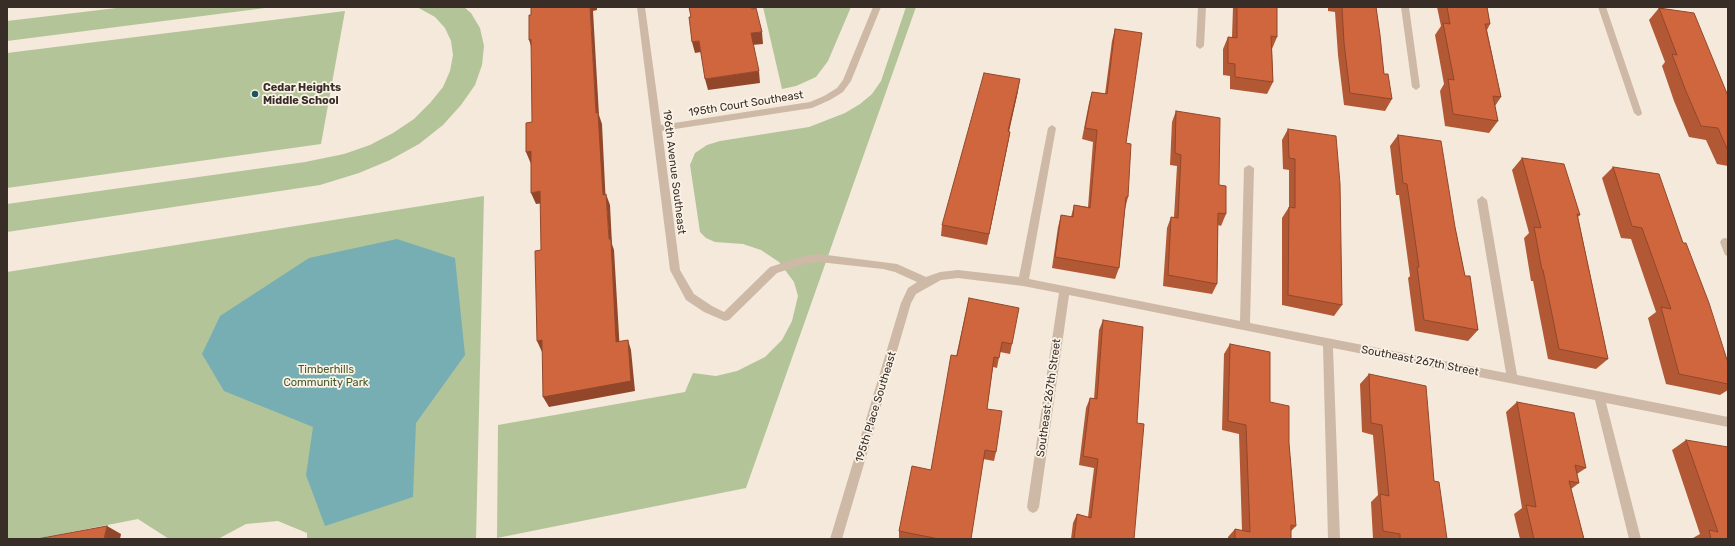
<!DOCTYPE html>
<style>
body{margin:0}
#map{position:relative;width:1735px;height:546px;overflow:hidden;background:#f4e9db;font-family:Rubik,sans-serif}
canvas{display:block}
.frame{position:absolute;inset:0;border:8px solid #382d27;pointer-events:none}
</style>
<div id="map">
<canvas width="1735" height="546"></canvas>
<div class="frame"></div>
</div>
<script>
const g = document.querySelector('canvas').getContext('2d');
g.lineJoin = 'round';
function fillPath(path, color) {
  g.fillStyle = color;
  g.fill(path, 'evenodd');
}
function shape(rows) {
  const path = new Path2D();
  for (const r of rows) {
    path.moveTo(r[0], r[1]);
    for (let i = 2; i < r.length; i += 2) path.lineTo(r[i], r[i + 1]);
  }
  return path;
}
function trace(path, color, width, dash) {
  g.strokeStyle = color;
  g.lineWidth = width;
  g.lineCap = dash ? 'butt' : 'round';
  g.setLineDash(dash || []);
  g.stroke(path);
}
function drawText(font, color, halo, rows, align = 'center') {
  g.font = font + ' Rubik,sans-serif';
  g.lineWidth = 3.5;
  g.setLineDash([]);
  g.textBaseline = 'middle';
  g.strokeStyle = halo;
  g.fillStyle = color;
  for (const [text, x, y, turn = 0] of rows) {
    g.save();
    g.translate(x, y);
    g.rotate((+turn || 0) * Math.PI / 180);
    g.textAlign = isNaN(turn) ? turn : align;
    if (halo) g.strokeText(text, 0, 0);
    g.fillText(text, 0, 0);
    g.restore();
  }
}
fillPath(shape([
 [125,7,273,7,7,41,7,21],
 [417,7,464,7,471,13,480,28,484,46,482,65,475,85,461,105,443,125,419,144,390,160,359,173,320,185,7,232,7,204,305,162,344,154,370,145,393,133,414,119,430,103,443,87,450,71,453,55,451,41,445,28,435,17],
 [763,7,851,7,828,61,816,77,796,86,782,89],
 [906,7,916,7,746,488,497,538,498,425,685,392,693,373,716,376,737,371,765,357,782,340,792,321,798,296,794,282,779,262,761,250,743,244,715,242,706,238,700,232,690,165,695,153,707,145,720,141,809,127,845,113,860,104,872,94,881,81],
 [345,11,321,144,7,188,7,53],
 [484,196,476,539,307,539,307,533,278,521,246,524,218,539,169,539,138,519,36,539,7,539,7,272]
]), '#b4c499');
fillPath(shape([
 [397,239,455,258,465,355,416,423,413,497,325,526,306,475,313,427,224,391,202,354,220,316,309,258]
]), '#77aeb3');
fillPath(shape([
 [637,7,645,7,661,125,810,102,824,96,837,88,843,80,873,7,881,7,851,81,843,92,830,100,812,108,662,131,680,270,694,294,712,306,724,312,770,267,805,256,819,254,897,264,926,277,940,272,958,270,1019,277,1048,128,1052,125,1056,128,1029,279,1240,321,1244,168,1249,165,1254,168,1250,323,1506,373,1477,200,1482,196,1487,200,1517,375,1728,417,1728,427,1606,403,1641,539,1629,539,1595,400,1333,348,1340,539,1328,539,1323,346,1069,295,1039,507,1037,511,1033,513,1029,511,1027,507,1059,293,1023,286,958,278,941,280,916,294,911,303,842,539,830,539,901,303,908,288,917,282,895,272,883,269,819,262,805,264,777,273,729,320,725,321,704,312,686,300,670,270,637,7],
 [1198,7,1206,7,1204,46,1200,49,1196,46,1198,7],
 [1401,7,1409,7,1420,87,1416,90,1412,87,1401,7],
 [1598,7,1606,7,1642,113,1641,115,1638,116,1634,113,1598,7],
 [1725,238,1728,239,1728,256,1725,255,1720,242,1722,239,1725,238]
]), '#cdb9a5');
fillPath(shape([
 [1233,7,1277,7,1277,37,1272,49,1273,82,1267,94,1230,89,1230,76,1223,75,1223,49,1228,37,1232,37],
 [1328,7,1376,7,1384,74,1392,99,1385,111,1344,105,1338,55,1335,12,1328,11],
 [1437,7,1487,7,1490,24,1487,30,1501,97,1495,106,1498,121,1489,133,1445,126,1440,91,1444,84,1435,35,1441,26],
 [1659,8,1728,96,1728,166,1717,164,1706,140,1689,137,1674,101,1662,66,1665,62,1649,20],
 [1115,29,1126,143,1128,197,1125,209,1119,268,1115,279,1052,268,1058,227,1061,215,1071,217,1074,205,1088,207,1093,142,1082,139,1089,103,1092,92,1105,94,1112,41],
 [1018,91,1009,132,1010,132,1008,143,987,245,941,236,942,225],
 [1176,111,1219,185,1226,214,1221,226,1218,225,1217,284,1212,294,1163,286,1167,228,1171,217,1174,217,1177,166,1170,165,1172,122],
 [1288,129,1342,305,1334,316,1282,305,1282,218,1289,207,1289,170,1283,169,1282,140],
 [1398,135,1455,227,1465,276,1478,330,1468,341,1415,331,1408,278,1410,276,1399,195,1396,195,1390,146],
 [1522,158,1580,215,1578,217,1608,359,1596,369,1548,359,1533,281,1531,281,1524,238,1529,233,1512,170],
 [1613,167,1683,243,1728,363,1728,390,1720,395,1666,384,1648,318,1656,312,1631,239,1621,238,1602,178],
 [969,298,1012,344,1010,354,1000,352,997,368,993,367,987,409,996,452,994,461,983,459,971,539,899,539,899,531,931,470],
 [1103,320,1137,423,1134,539,1071,539,1073,523,1077,514,1088,517,1094,468,1079,465,1086,408,1090,398,1094,399,1099,330],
 [1230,344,1270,402,1289,443,1296,526,1291,531,1291,539,1228,539,1228,537,1235,529,1242,531,1239,434,1222,430,1224,354],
 [1369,374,1434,481,1447,539,1373,539,1371,502,1378,495,1373,435,1362,432,1360,384],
 [1517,402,1586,468,1577,474,1579,483,1571,489,1584,539,1520,539,1514,514,1522,508,1506,412],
 [1686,440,1728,539,1693,539,1693,538,1700,534,1672,450]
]), '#b35834');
fillPath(shape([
 [590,7,597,7,597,10,593,11,599,115,602,124,606,206,603,195,596,113],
 [762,32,763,44,752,45,751,33],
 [531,39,533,52,529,40],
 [699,41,701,52,695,53,692,42],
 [759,71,760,83,708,90,705,79],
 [1020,79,1018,91,1006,143,1008,131],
 [1010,132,1008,143,987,245,989,234],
 [531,151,536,163,531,164,526,152],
 [540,191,545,203,536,204,531,193],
 [606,194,610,205,612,244,614,250,620,352,616,342],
 [542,340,542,352,537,341],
 [628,340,631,350,635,391,549,407,543,397],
 [107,526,121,534,120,539,104,539]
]), '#92472b');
const building = shape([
 [531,7,590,7,596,113,598,112,603,195,606,194,609,239,611,239,616,342,628,340,631,381,543,397,542,340,537,341,535,251,541,250,540,191,531,193,531,151,526,152,526,123,532,122,531,39,529,40,529,15,531,15,531,7],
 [689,7,752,7,752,9,756,8,762,32,751,33,759,71,705,79,699,41,692,42,689,17,691,17,689,7],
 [1237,7,1277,7,1277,37,1271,36,1273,82,1235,77,1235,64,1228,63,1228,37,1237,38,1237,7],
 [1342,7,1376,7,1380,35,1384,74,1388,74,1392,99,1350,93,1344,43,1342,7],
 [1447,7,1487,7,1490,24,1485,24,1501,97,1493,96,1498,121,1453,114,1448,79,1454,80,1443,23,1450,24,1447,7],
 [1659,8,1694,13,1728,96,1728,151,1718,128,1701,126,1685,89,1672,54,1677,55,1659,8],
 [1115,29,1142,33,1126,143,1131,144,1128,197,1126,197,1119,268,1055,257,1061,215,1073,217,1074,205,1090,208,1097,130,1085,128,1092,92,1107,94,1115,29],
 [984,73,1020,79,1008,131,1010,132,989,234,942,225,984,73],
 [1176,111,1220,118,1219,185,1226,186,1226,214,1218,213,1217,284,1168,275,1171,217,1178,218,1181,155,1175,153,1176,111],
 [1288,129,1336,136,1340,184,1342,305,1288,295,1289,207,1295,208,1295,159,1289,158,1288,129],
 [1398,135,1441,141,1455,227,1465,276,1470,276,1478,330,1424,320,1417,267,1419,267,1407,184,1403,183,1398,135],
 [1522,158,1564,164,1580,215,1577,214,1608,359,1559,349,1543,270,1542,270,1534,227,1541,228,1522,158],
 [1613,167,1659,174,1683,243,1686,243,1709,303,1728,363,1728,384,1679,374,1661,307,1671,309,1642,228,1632,226,1613,167],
 [969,298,1019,308,1012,344,1002,342,999,358,994,357,987,409,1002,411,996,452,985,450,971,539,939,539,899,531,912,466,931,470,951,355,957,356,969,298],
 [1103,320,1143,327,1137,423,1144,424,1134,539,1074,539,1077,514,1091,518,1098,459,1083,456,1090,398,1097,399,1103,320],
 [1230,344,1270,352,1270,402,1289,406,1289,443,1296,526,1291,525,1291,539,1235,539,1235,529,1250,532,1246,425,1228,421,1230,344],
 [1369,374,1426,386,1434,481,1439,482,1447,539,1400,539,1400,534,1383,531,1380,494,1389,496,1382,425,1371,423,1369,374],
 [1517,402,1574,413,1586,468,1575,465,1579,483,1569,481,1584,539,1534,539,1526,505,1536,507,1517,402],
 [1686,440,1728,447,1728,539,1711,539,1709,530,1718,532,1686,440],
 [107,526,104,539,37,539,107,526]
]);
fillPath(building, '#d0663d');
trace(building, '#92472b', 1);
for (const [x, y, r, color] of [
 [255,94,4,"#19565d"]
]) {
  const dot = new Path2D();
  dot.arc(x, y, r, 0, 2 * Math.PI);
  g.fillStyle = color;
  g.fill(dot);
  trace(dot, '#fbf3e7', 1.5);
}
drawText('bold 11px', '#382d27', '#fbf3e7', [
 ["Cedar Heights",263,88],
 ["Middle School",263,101]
], 'left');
drawText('11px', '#382d27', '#fbf3e7', [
 ["195th Court Southeast",746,104,-9],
 ["196th Avenue Southeast",674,172,83],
 ["Southeast 267th Street",1420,361,11],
 ["Southeast 267th Street",1049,398,-82],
 ["195th Place Southeast",876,407,-73]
]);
drawText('11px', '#455929', '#fbf3e7', [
 ["Timberhills",326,370],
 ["Community Park",326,383]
]);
</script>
